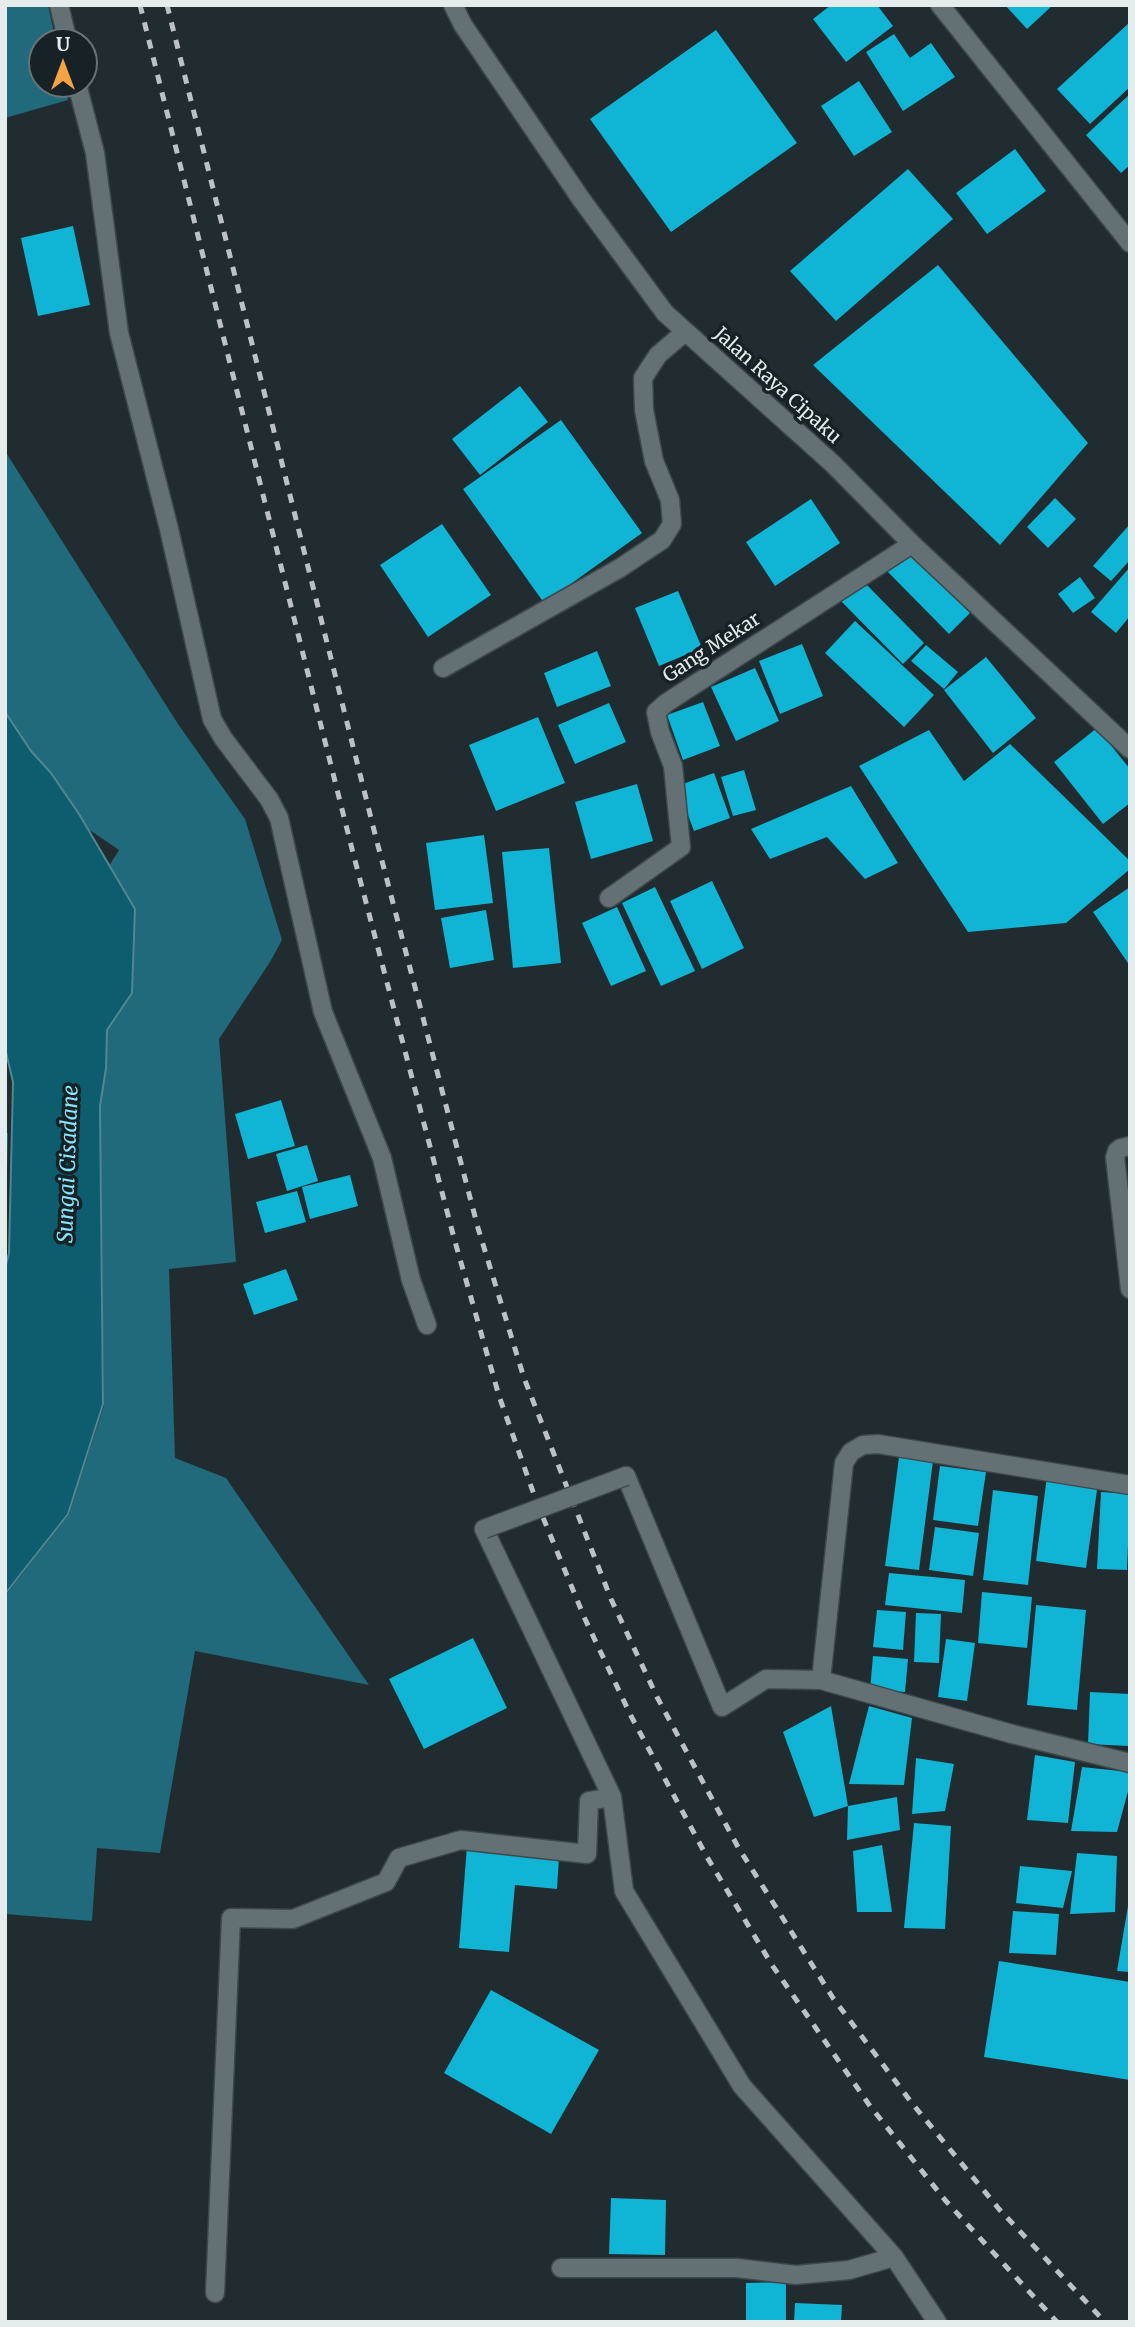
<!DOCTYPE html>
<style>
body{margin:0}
#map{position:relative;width:1135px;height:2327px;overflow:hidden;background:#202c2f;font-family:Merriweather,serif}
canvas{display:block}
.frame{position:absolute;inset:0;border:7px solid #e4ecee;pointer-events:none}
.north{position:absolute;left:28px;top:28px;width:70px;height:70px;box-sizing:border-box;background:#162225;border:2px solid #687375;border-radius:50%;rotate:0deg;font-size:19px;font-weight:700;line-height:28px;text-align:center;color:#e4ecee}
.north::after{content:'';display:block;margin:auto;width:24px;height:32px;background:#f5a345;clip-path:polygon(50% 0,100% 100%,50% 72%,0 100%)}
</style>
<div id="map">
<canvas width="1135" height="2327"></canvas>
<div class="frame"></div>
<div class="north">U</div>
</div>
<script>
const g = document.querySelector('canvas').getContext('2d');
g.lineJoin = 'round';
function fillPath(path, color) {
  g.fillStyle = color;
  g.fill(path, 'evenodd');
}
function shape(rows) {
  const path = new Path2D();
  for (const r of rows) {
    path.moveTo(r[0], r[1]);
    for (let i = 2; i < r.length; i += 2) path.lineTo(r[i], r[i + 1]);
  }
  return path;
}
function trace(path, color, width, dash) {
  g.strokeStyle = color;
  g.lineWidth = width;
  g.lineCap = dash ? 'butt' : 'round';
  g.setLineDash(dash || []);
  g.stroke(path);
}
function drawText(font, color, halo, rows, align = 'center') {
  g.font = font + ' Merriweather,serif';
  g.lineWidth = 7;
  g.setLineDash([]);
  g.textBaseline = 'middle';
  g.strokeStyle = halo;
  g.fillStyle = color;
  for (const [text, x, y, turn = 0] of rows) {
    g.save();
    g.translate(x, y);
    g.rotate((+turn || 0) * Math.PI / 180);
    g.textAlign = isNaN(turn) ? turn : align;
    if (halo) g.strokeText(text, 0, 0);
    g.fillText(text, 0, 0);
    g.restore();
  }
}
fillPath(shape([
 [5,5,48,5,56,42,42,42,42,84,65,84,68,100,5,118],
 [5,451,178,724,245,819,282,940,270,962,219,1039,236,1262,169,1269,175,1458,226,1478,369,1685,195,1651,160,1853,97,1848,92,1921,5,1914,5,1596,69,1514,104,1405,100,1106,106,1068,109,866,119,850,88,829,51,773,31,751,5,712],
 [5,1133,8,1133,5,1256]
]), '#206a7b');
const water = shape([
 [5,712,31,751,51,773,79,814,135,909,132,993,107,1030,106,1068,100,1106,103,1404,68,1514,5,1594,5,1269,9,1253,13,1082,5,1048,5,712]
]);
fillPath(water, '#0d5d6e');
trace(water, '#4e8894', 2);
fillPath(shape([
 [831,5,877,5,893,26,846,62,813,19],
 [1005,5,1053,5,1027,29],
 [1130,22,1130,87,1090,124,1057,89],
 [716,30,797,143,671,232,590,119],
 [894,34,910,58,931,43,955,77,903,111,866,52],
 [859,81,892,132,854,156,821,106],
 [1130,94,1130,165,1121,173,1086,135],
 [1015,149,1046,191,987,234,956,193],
 [908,169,953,219,836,321,790,271],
 [73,226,90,305,38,316,21,238],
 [938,265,1088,443,1000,545,813,365],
 [520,386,548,422,480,475,452,439],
 [561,420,642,533,544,603,463,489],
 [1055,498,1076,519,1048,548,1027,527],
 [811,499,840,543,775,586,746,542],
 [442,524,491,595,428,637,380,565],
 [1130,524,1130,560,1111,581,1093,566],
 [907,550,970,613,949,634,886,570],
 [1130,567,1130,616,1116,633,1091,612],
 [1080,577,1095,598,1073,613,1058,594],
 [862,580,924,643,903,664,840,600],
 [678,591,702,648,659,666,635,608],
 [855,621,934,695,904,727,825,653],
 [802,644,823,696,780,714,759,661],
 [926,645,958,672,944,689,911,661],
 [597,651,611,686,557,707,544,673],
 [986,657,1036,718,993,753,944,690],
 [755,668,779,721,736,741,711,687],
 [703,702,720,746,683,760,667,715],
 [609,703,626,742,575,764,558,725],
 [538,717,565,783,496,811,469,745],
 [1097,728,1130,769,1130,803,1103,824,1054,762],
 [929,730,964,781,1010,744,1130,861,1130,869,1066,923,968,932,859,766],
 [744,770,756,810,733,816,721,777],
 [714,773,730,818,694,831,677,786],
 [637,784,653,841,591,859,575,802],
 [851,786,898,863,865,879,827,837,770,859,751,829],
 [484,835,493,903,435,910,426,843],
 [549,848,561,963,513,968,502,852],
 [712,881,744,948,702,969,670,901],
 [655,887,695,971,661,986,622,903],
 [1130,887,1130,966,1093,912],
 [617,907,646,971,611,986,582,923],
 [486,910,494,960,450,968,441,918],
 [281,1100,295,1146,248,1159,235,1114],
 [307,1145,318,1181,287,1191,276,1154],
 [350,1175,358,1206,310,1219,302,1187],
 [297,1191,306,1222,265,1233,256,1202],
 [286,1269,298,1300,254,1315,243,1284],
 [899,1457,933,1461,919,1570,885,1566],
 [940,1466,986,1472,978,1526,933,1520],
 [1047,1476,1098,1483,1086,1568,1036,1561],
 [993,1490,1038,1496,1028,1585,983,1580],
 [1101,1492,1130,1494,1127,1570,1097,1569],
 [935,1527,979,1533,973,1576,929,1570],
 [889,1573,965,1580,962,1613,885,1605],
 [982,1592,1032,1597,1027,1648,978,1643],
 [1036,1605,1086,1610,1077,1710,1027,1705],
 [877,1610,906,1612,903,1650,873,1647],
 [916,1613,941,1614,939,1663,914,1662],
 [473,1638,507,1708,424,1749,389,1679],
 [946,1639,975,1643,967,1701,938,1697],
 [873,1656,908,1659,905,1692,870,1690],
 [1090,1692,1130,1694,1128,1746,1088,1744],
 [831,1706,848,1806,897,1797,900,1830,847,1840,848,1806,814,1817,783,1732],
 [869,1706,912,1718,904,1785,849,1784],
 [1035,1755,1075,1762,1068,1823,1027,1820],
 [916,1758,954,1764,945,1811,912,1814],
 [1082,1767,1130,1772,1130,1784,1117,1832,1071,1831],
 [914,1823,951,1826,945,1929,904,1928],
 [882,1845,892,1912,857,1912,853,1851],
 [467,1846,559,1857,557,1889,515,1885,509,1952,459,1948],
 [1077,1853,1117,1856,1115,1912,1070,1914],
 [1020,1866,1072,1871,1063,1908,1016,1903],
 [1128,1906,1130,1906,1130,1972,1117,1971],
 [1013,1911,1059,1914,1056,1955,1009,1953],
 [999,1961,1130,1982,1130,2080,984,2057],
 [491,1990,599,2050,551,2134,444,2073],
 [611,2198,666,2200,665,2255,609,2254],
 [786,2282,786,2322,746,2322,746,2283],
 [795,2303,842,2305,841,2322,794,2322]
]), '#10b4d4');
const minor = shape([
 [59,5,68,42],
 [453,5,463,25,581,199,665,313,833,464,912,544,1130,749],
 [940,5,1130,243],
 [77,84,95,153,119,333,169,529,212,719,223,738,269,799,279,818,323,1012,382,1158,411,1280,427,1325],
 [443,668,620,568,662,540,672,524,670,500,654,461,644,410,643,378,658,355,685,332],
 [609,898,681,847,673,766,660,732,656,712,666,703,912,544],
 [1130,1146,1121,1148,1117,1151,1115,1157,1130,1289],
 [626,1476,722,1707,766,1679,821,1680,1012,1734,1130,1763],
 [484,1529,612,1797,624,1891,742,2086,894,2257,937,2322],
 [821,1680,844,1463,851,1452,863,1445,878,1444,1130,1485],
 [561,2268,737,2268,796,2275,849,2270,894,2257],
 [215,2293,231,1918,293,1919,386,1882,399,1858,461,1840,587,1854,589,1801,612,1797]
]);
trace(minor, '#3e484b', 21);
trace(minor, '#637175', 18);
trace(shape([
 [140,5,352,849,454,1238,499,1396,537,1503,585,1619,631,1716,707,1857,772,1965,870,2106,945,2200,1057,2322],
 [167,5,376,838,478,1228,524,1378,611,1599,657,1697,738,1847,833,1998,911,2102,999,2209,1105,2322]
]), '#bac2c5', 5, [9, 9]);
const minorBridge = shape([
 [484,1529,626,1476]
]);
trace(minorBridge, '#3e484b', 21, []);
trace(minorBridge, '#637175', 18);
drawText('19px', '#e4ecee', '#162225', [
 ["Jalan Raya Cipaku",777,386,42],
 ["Gang Mekar",712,648,-33]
]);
drawText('italic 21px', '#89e4fc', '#162225', [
 ["Sungai Cisadane",69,1164,-88]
]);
</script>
